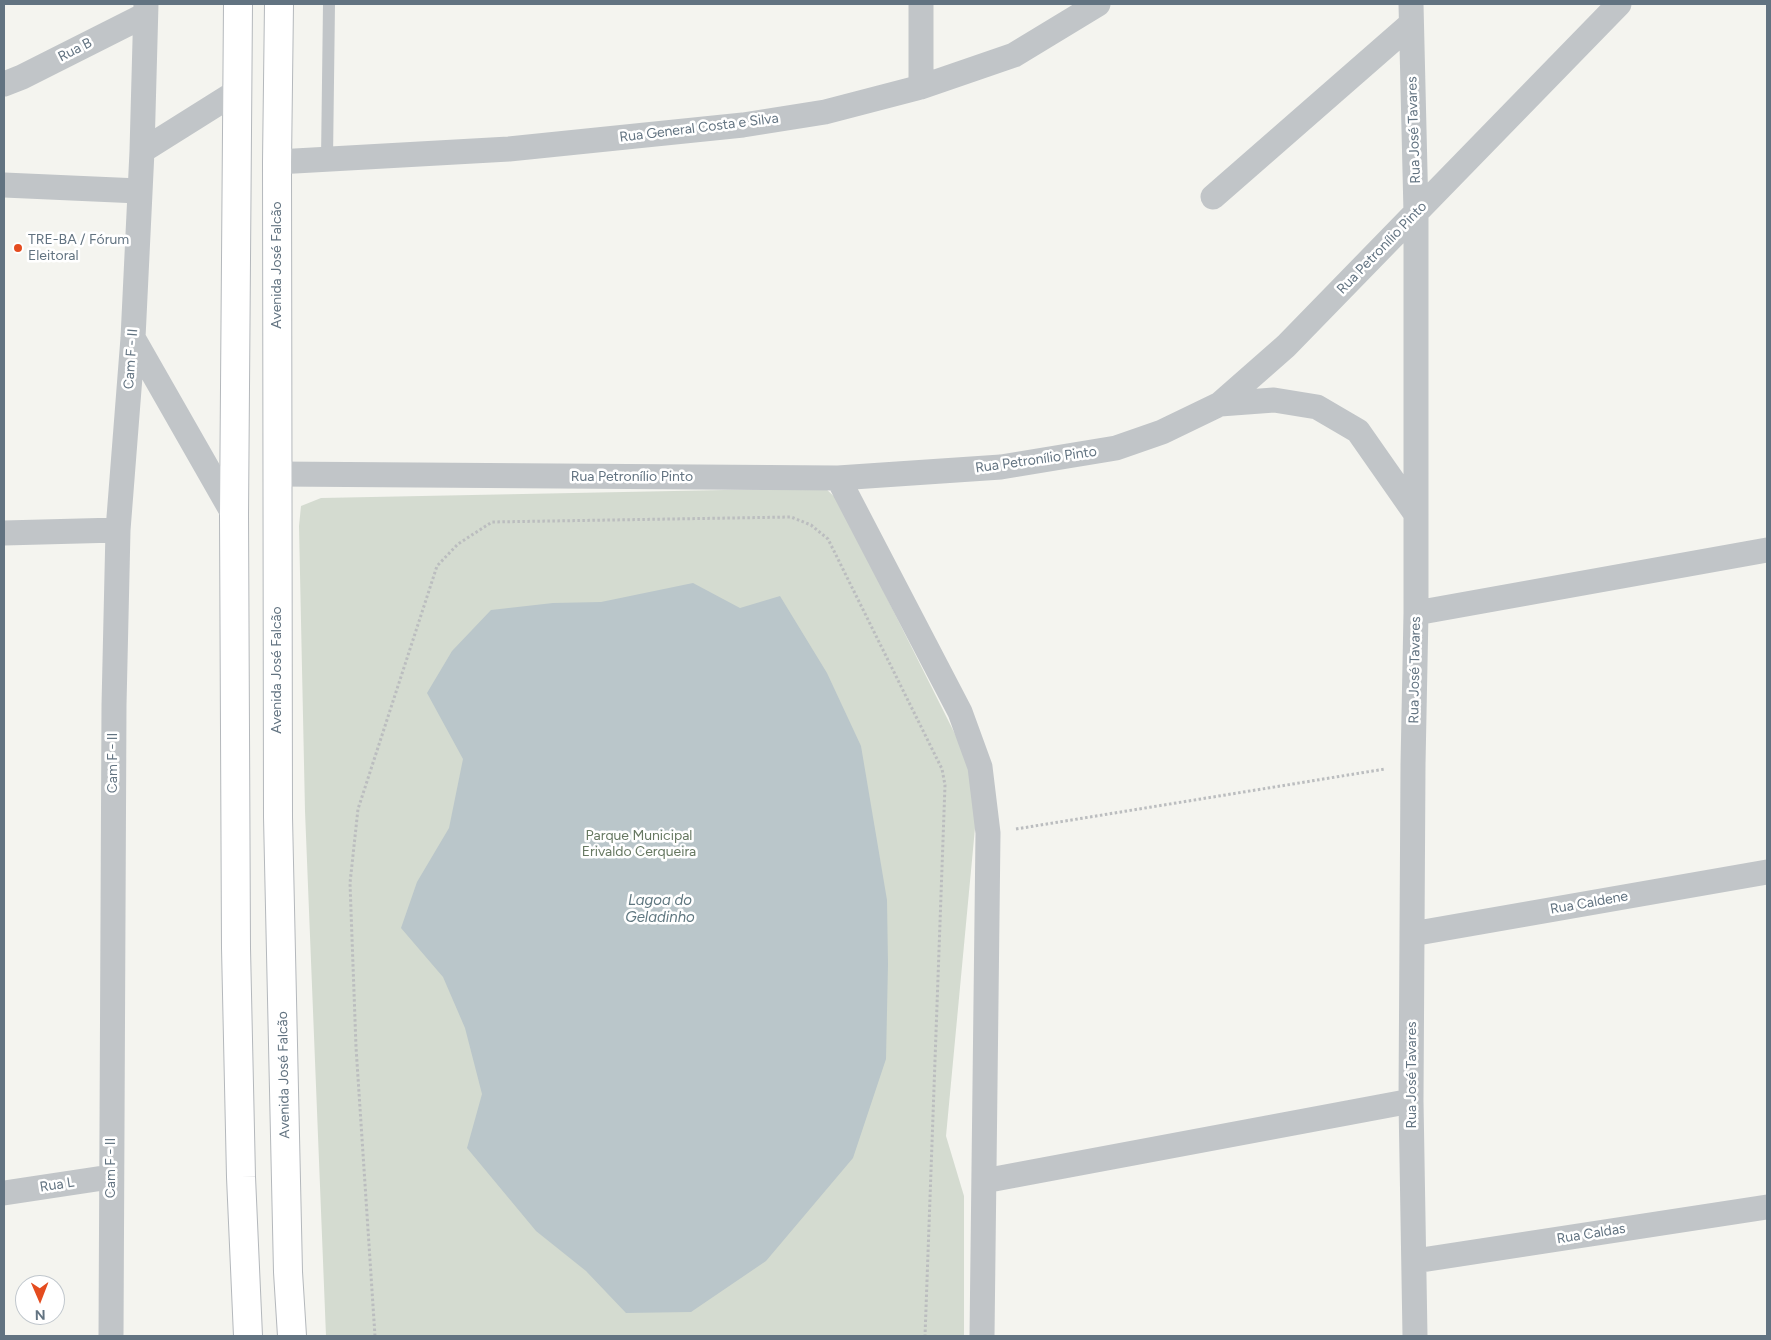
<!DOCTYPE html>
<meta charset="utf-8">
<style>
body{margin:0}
#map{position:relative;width:1771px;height:1340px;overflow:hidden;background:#f4f4ef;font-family:Figtree,sans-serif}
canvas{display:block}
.frame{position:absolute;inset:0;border:5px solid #627381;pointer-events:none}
.north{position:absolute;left:15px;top:1275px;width:50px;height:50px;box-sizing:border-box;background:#fff;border:1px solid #c0c7cd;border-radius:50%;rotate:179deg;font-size:14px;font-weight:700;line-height:20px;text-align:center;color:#627381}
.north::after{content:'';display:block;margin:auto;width:18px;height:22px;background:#e44c1f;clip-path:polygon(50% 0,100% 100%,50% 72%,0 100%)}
</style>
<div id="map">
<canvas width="1771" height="1340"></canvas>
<div class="frame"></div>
<div class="north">N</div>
</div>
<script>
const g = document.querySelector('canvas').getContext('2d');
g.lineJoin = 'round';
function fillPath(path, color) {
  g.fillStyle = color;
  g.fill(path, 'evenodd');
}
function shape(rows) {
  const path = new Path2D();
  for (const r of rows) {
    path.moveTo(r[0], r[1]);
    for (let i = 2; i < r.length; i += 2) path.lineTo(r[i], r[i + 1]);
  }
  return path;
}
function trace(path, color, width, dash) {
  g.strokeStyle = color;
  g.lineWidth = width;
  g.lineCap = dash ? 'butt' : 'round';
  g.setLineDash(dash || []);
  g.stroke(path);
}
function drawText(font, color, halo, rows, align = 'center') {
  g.font = font + ' Figtree,sans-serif';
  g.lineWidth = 5;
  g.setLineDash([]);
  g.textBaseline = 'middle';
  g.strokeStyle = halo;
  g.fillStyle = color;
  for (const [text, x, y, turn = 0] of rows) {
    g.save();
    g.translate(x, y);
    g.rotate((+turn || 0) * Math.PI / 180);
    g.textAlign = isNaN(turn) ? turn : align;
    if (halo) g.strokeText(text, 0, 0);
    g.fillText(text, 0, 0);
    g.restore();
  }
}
fillPath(shape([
 [825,488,838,500,972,768,977,807,946,1136,964,1196,964,1336,326,1336,305,811,299,526,301,506,321,498]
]), '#d4dbd0');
fillPath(shape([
 [693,583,740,608,780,596,827,673,861,746,887,900,888,964,886,1059,853,1158,766,1261,691,1312,626,1313,586,1271,536,1231,467,1148,482,1094,465,1028,443,977,401,928,417,882,449,828,463,759,427,693,452,651,491,610,553,603,601,602]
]), '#bac6ca');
const primary = shape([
 [238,4,234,515,236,948,241,1177,248,1336],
 [279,4,277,162,278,817,288,1272,292,1336]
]);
trace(primary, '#b4b8bc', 30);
trace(shape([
 [1016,829,1385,769],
 [375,1336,356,1047,350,883,358,809,437,566,458,544,492,522,791,517,811,525,828,539,942,769,945,785,925,1336]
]), '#bbbdbf', 3, [2.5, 2.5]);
trace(shape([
 [327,159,329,4]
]), '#c1c5c8', 12);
trace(shape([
 [1411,4,1416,213,1416,613,1413,765,1411,1101,1415,1336],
 [4,84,22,77,145,15],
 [921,87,921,4],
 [142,151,236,92],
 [277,162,509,149,743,125,825,112,921,87,1014,55,1098,4],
 [4,185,139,191],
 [1213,197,1411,24],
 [133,338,234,515],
 [1220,404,1274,400,1317,407,1358,431,1416,514],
 [277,474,838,478,1001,467,1116,448,1162,432,1220,404,1286,346,1619,4],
 [838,478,960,712,980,767,988,833,982,1336],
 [4,533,118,530],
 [1416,613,1767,550],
 [1412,934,1767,872],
 [984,1181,1411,1101],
 [4,1193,110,1177],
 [1415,1261,1767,1207],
 [111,1336,114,705,118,530,133,338,142,151,146,4]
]), '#c1c5c8', 25);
trace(primary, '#fff', 28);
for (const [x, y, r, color] of [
 [18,248,5,"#e44c1f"]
]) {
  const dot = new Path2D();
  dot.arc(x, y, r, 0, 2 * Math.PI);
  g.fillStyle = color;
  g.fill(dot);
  trace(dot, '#fff', 2);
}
drawText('14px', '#627381', '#fff', [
 ["Rua B",75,50,-27],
 ["Rua General Costa e Silva",699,128,-7],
 ["Rua José Tavares",1414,130,-92],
 ["Rua Petronílio Pinto",1382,248,-46],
 ["Avenida José Falcão",277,265,-90],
 ["Cam F - II",131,359,-86],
 ["Rua Petronílio Pinto",1036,460,-8],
 ["Rua Petronílio Pinto",632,477],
 ["Avenida José Falcão",277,670,-90],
 ["Rua José Tavares",1415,670,-89],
 ["Cam F - II",113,763,-90],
 ["Rua Caldene",1589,903,-10],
 ["Avenida José Falcão",284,1075,-91],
 ["Rua José Tavares",1412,1075,-90],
 ["Cam F - II",111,1168,-90],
 ["Rua L",57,1185,-9],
 ["Rua Caldas",1591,1234,-9]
]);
drawText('14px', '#627381', '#fff', [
 ["TRE-BA / Fórum",28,240],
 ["Eleitoral",28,256]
], 'left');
drawText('14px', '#667861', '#fff', [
 ["Parque Municipal",639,836],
 ["Erivaldo Cerqueira",639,852]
]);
drawText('italic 15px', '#5e767f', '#fff', [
 ["Lagoa do",660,901],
 ["Geladinho",660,918]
]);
</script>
